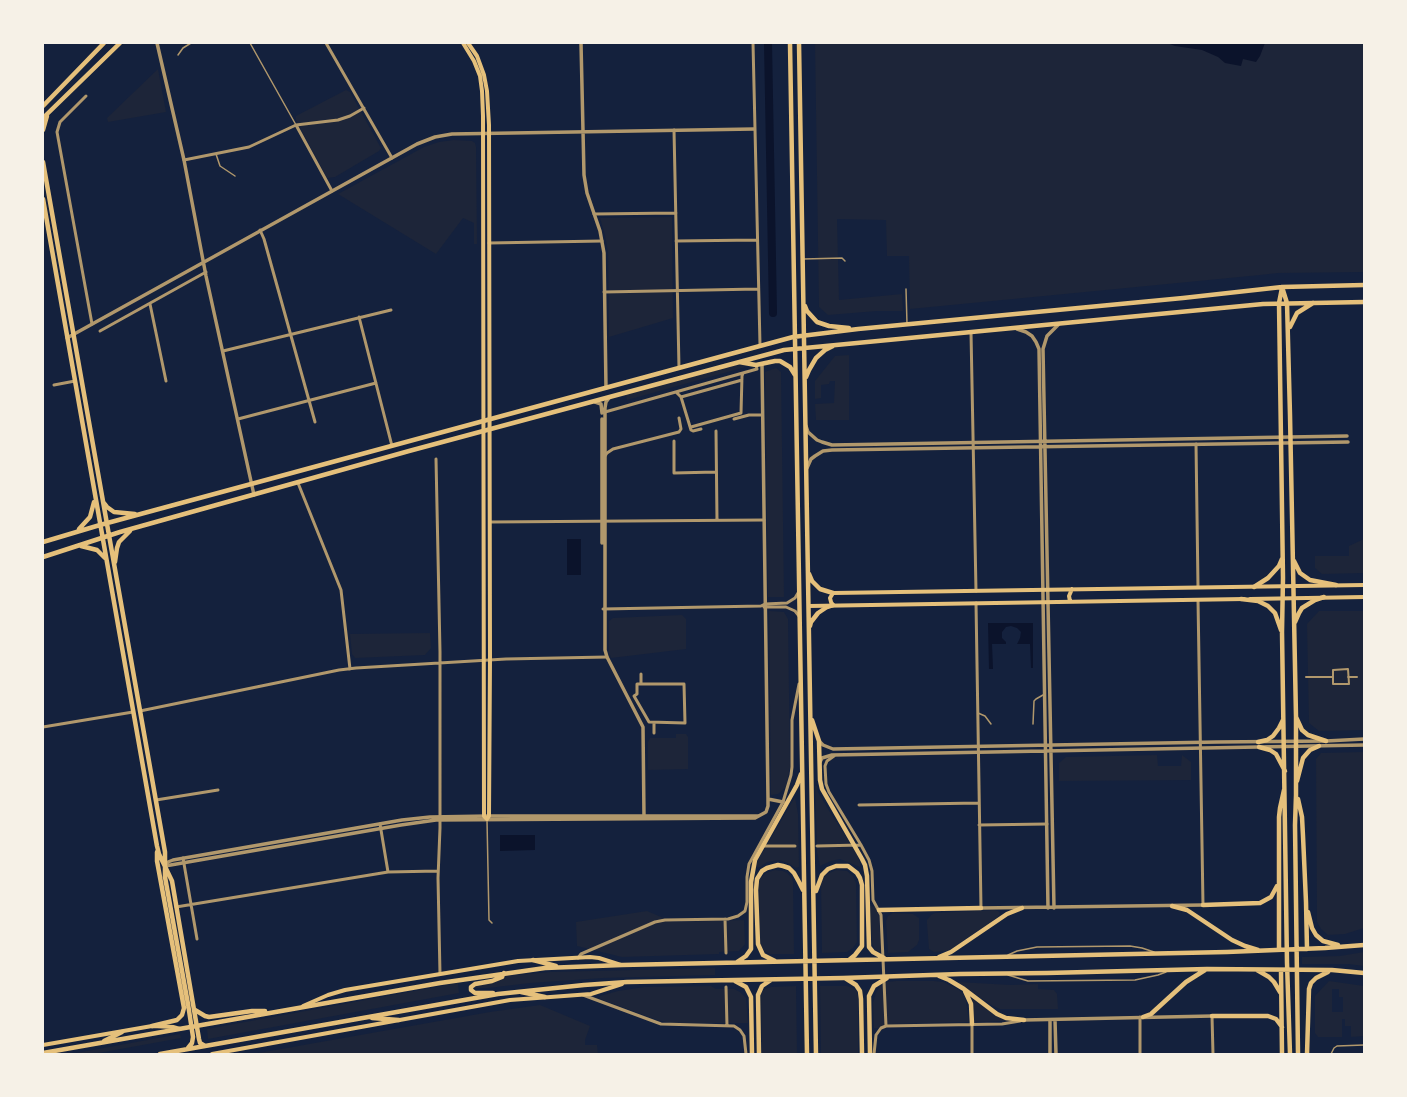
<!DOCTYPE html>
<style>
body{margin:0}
#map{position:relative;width:1407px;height:1097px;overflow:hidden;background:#14213d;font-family:Helvetica,sans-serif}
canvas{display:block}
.frame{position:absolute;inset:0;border:44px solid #f6f1e7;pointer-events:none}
</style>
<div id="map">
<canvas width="1407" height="1097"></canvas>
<div class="frame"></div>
</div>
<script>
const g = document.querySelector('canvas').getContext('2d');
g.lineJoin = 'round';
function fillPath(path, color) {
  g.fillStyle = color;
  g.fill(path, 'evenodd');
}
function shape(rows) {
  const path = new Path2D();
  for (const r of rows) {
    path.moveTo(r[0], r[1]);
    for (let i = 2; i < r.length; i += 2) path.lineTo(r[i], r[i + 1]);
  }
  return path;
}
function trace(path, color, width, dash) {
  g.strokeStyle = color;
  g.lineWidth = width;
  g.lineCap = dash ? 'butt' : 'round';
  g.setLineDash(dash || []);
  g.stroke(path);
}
fillPath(shape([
 [815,43,1364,43,1364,272,1278,273,1260,275,910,309,909,256,887,256,886,220,837,219,839,300,902,294,903,311,877,311,828,315,819,307],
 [158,69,166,112,108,122,107,118],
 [346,90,350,92,381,148,379,151,335,177,327,178,296,120,296,116],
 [454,140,472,141,475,143,476,147,477,244,474,244,474,223,463,218,436,254,338,194,424,147,439,142],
 [672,217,673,318,609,337,608,252,605,235,600,218],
 [849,355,849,420,816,420,815,404,834,403,835,381,830,381,829,384,821,385,821,398,815,399,815,381,835,356],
 [743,365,745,367,742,368,627,400,626,395,731,366],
 [776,368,781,372,784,597,768,597,765,372],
 [1364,539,1364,573,1322,574,1315,568,1315,556,1349,556,1349,546],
 [769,611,784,612,788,619,790,767,786,787,778,794,771,795],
 [1319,611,1364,611,1364,730,1319,731,1309,723,1307,624],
 [682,615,686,619,686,649,611,658,609,653,609,621,613,618],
 [430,633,431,648,425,655,355,658,352,654,350,634],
 [676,734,686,734,688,737,688,769,648,770,648,742,650,738,676,738],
 [1364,752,1364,928,1345,934,1328,935,1321,929,1317,922,1316,759,1321,753],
 [1157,755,1158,766,1181,766,1182,755,1191,762,1191,780,1059,781,1059,763,1066,757],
 [815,786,817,786,818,792,828,809,857,854,860,863,860,867,840,859,831,861,820,866,817,852],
 [795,797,798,814,799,867,796,868,788,863,779,860,767,862,760,867,757,868,756,866,758,860],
 [775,870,783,871,787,873,792,878,793,882,794,954,770,954,764,951,760,943,759,883,760,879,766,873],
 [836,870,847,871,853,876,856,883,857,942,853,948,847,952,822,953,821,882,825,875],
 [870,906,876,907,879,912,881,952,875,950,872,943],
 [994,910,998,911,1000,913,998,917,948,951,934,952,929,949,927,924,927,920,931,915,935,913],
 [647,911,673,922,744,920,745,944,739,951,719,952,719,954,622,957,577,946,576,922],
 [893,913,913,914,919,918,919,940,917,945,908,952,888,953,886,921,888,916],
 [1364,952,1364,966,1348,964,1302,964,1302,957,1340,956],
 [715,968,715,975,603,978,530,983,488,988,473,988,471,984,506,976,550,972],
 [896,981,934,981,943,982,958,989,964,995,966,1001,969,1022,892,1024,882,1026,879,1028,874,1028,873,1003,876,993,880,986,887,982],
 [1329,981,1364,986,1364,1036,1351,1037,1351,1026,1345,1026,1345,1019,1342,1019,1342,1037,1318,1037,1315,1033,1315,996],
 [1332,989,1339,989,1339,997,1343,997,1343,1012,1332,1012],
 [959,982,1010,985,1038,984,1038,989,1054,990,1057,994,1058,1009,1000,1009,993,1006,959,984],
 [458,983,459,993,208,1039,207,1029],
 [711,986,716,989,734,989,740,992,746,998,748,1023,670,1023,657,1020,600,999,600,996,618,991,644,987],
 [796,986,797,1054,762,1054,761,996,762,992,765,989,771,987],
 [820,986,847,986,855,989,857,992,858,996,858,1054,821,1054],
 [971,997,1007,1020,1007,1021,974,1022,974,1008],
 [540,1005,590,1026,585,1040,585,1045,597,1045,598,1054,253,1054,490,1012],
 [180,1034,181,1038,93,1054,71,1054]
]), '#1d2539');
fillPath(shape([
 [1167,43,1265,43,1260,56,1256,62,1243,59,1241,66,1225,63,1218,57,1202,50,1175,46],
 [567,539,581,539,581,575,567,575],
 [988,623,1033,623,1033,668,1031,668,1030,644,1017,644,1020,638,1021,632,1017,628,1011,626,1006,627,1002,632,1002,638,1006,642,1006,644,992,644,993,669,989,669],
 [500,835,535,835,535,850,500,851]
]), '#0b132b');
trace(shape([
 [768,43,773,313]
]), '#0b132b', 8);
trace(shape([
 [250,43,296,125],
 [178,55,183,48,191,43],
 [216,154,220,166,235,176],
 [804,259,842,258,845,261],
 [906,289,907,324],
 [978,713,985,716,991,724],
 [1033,724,1034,701,1036,699,1043,695],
 [487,820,489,920,492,923],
 [1008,955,1017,951,1037,947,1130,946,1142,948,1154,952],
 [1008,975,1028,981,1135,980,1158,975,1166,972],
 [1331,1054,1334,1048,1337,1046,1364,1045]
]), '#b1986c', 1.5);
trace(shape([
 [1348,669,1349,684,1333,684,1333,670,1348,669],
 [1306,677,1333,677],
 [1348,677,1357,677]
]), '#b1986c', 2);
trace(shape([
 [326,43,392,158],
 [753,43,760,345],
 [86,96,60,122,57,132,92,324],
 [296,125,332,191],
 [674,130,679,368],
 [184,160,249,147,296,125,338,120,350,116,364,108],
 [594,214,676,213],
 [260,230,264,239,315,422],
 [676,241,757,240],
 [489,243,602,241],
 [604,292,758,289],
 [150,304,166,381],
 [359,317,392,446],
 [100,331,206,272],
 [971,332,976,591],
 [223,351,391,310],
 [54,385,75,381],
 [676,392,681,397,691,430,693,431,701,429],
 [681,397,742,380],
 [605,412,757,369,756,365],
 [238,419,376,383],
 [734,419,749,415,762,415],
 [691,427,741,413,742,376,743,373],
 [716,431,717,520],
 [674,441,674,473,716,472],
 [1196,444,1198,587],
 [605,456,607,453,613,449,679,432,681,429,679,418],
 [436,459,440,652,440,828,438,878,440,974],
 [298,483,341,590,350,669],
 [490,522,764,520],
 [1198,600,1203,905],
 [976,603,981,908],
 [764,607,786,607,795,611,799,616],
 [603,609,761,606,765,604,787,603,795,598,798,593],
 [641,674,641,684],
 [637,684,684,684,685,723,649,722,634,696,637,694,637,684],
 [140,711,339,670,356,668,506,659,607,657],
 [654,723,654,733],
 [43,727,133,712],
 [834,756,827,761,825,766,826,784,829,792,861,845,869,860,872,871,873,900,881,915,886,1026],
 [156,800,218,790],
 [859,805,979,803],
 [380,824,388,872],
 [979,825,1047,824],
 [763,846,795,846],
 [817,846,861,845],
 [183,858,197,939],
 [176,907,388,872,438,871],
 [725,919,726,953],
 [578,958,581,954,655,922,665,920,728,919,738,916,745,911,747,902,747,877,749,864,783,802,791,775,792,767,792,720,799,684],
 [726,987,727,1026],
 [583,995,661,1024,734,1026,740,1030,744,1036,746,1054],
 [1212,1016,1213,1054],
 [1140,1017,1140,1054],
 [972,1024,972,1054],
 [874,1054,876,1035,881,1028,886,1026,1002,1024,1020,1021]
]), '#b1986c', 3);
trace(shape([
 [157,43,184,160,206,276,254,495],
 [581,43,584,175,587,193,600,231,604,253,606,388],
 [1017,329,1026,332,1032,336,1036,342,1039,349,1048,908],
 [67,338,417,144,435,137,452,134,754,129],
 [762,365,768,799],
 [609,398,606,402,605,408,605,650,607,657,643,727,644,817],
 [595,402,601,404,602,413],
 [806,426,808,432,817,440,822,442,832,445,1347,436],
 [807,468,811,459,815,456,823,451,832,450,1348,442],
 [602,543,602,419],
 [819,741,823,745,833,749,1217,742,1326,741,1364,739],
 [820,762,822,758,832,755,1364,745],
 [165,866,401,825,436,820,755,818,766,812,768,806,768,799,783,802],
 [165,866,168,862,173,860,402,820,430,817,489,816,758,816],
 [981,908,1203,905],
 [1054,908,1043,349,1047,336,1059,324],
 [1024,1020,1212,1016],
 [1050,1020,1050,1054],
 [1055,1020,1056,1054]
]), '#b1986c', 3.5);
trace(shape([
 [463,43,474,61,480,76,482,91,483,116,484,816,487,819],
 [468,43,477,56,484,75,487,91,489,125,490,660,489,816,487,819],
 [1250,599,1364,597],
 [1070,601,1069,596,1072,589],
 [833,605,831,602,830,598,833,593,1364,585],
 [809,606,1244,599],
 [303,1006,328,995,345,990,518,961,590,957,599,958,621,965],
 [43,1045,152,1026,173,1027,180,1029],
 [212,1054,510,1000,591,994,622,984]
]), '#e5c07b', 4);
trace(shape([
 [790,43,807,1054],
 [799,43,816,1054],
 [43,106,104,43],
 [43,118,120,43],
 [43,130,47,116],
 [43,162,165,852,165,877,188,1004,193,1037,192,1043,188,1048],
 [43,199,157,846,159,854,172,881,199,1039,200,1043,205,1046],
 [1282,287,1287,303,1290,415,1296,717,1296,795,1295,825,1298,1054],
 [1282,288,1279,303,1283,578,1282,632,1287,963,1290,1054],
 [805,306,807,311,817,322,829,326,849,328],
 [1290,327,1297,313,1313,303],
 [739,362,756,365,775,361,780,361,790,367,795,375],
 [806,377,809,370,816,358,825,350,833,346],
 [103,502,107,507,114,512,135,514],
 [79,529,90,517,94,502],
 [43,542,100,525,793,337,858,329,1183,298,1282,287,1364,285],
 [81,546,97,550,105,558],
 [43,557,120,532,409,451,784,350,1263,304,1364,302],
 [1294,561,1300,573,1310,580,1336,585],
 [115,562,117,548,119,542,130,531],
 [809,574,812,581,820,589,833,593],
 [1254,587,1268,578,1279,566,1282,559],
 [1241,599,1258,601,1268,606,1275,613,1281,630],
 [1295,622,1299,613,1302,608,1315,600,1324,597],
 [810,626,811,622,818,613,827,607,833,605],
 [1296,717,1302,730,1308,735,1326,741],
 [812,720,819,741,820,780,822,789,862,859,865,865,867,876,869,947,873,952,884,958],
 [1258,742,1267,740,1273,736,1279,728,1283,720],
 [1259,747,1270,750,1276,754,1285,771],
 [1297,781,1303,758,1310,750,1319,746],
 [1298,799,1302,817,1303,836,1306,902,1307,949],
 [816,891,822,875,828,869,836,866,848,866,857,873,860,878,862,885,862,946,855,955,849,960],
 [1203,905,1260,903,1271,897,1277,886],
 [1172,906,1187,910,1232,940,1245,946,1258,950],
 [879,910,981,908],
 [1308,912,1312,928,1316,935,1323,941,1338,945],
 [1279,950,1279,817,1280,808,1284,790],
 [939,957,951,952,1007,914,1022,908],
 [533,960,556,966],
 [775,961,763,955,758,944,756,890,757,879,762,871,767,868,778,865,783,866,789,868,794,873,799,882,803,890],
 [737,962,746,956,751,949,751,882,755,860,797,785,801,774],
 [1257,970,1269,977,1274,982,1280,992],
 [1281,970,1282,1054],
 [939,976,949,980,964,989,997,1014,1006,1018,1024,1020],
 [845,978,856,985,860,991,861,999,862,1054],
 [735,981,746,987,751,997,752,1054],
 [965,991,971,1004,972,1024],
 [521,992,545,997],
 [493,993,475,993,471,990,471,987,475,984,492,981,502,977,504,973],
 [195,1010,205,1016,209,1017,252,1011,265,1011],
 [1212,1016,1268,1016,1276,1019,1282,1027],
 [1143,1017,1151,1014,1186,982,1205,970],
 [372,1018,399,1020],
 [152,1026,177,1020,182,1015,184,1008,157,861,157,852],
 [104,1041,122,1032],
 [43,1053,440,983,545,968,622,965,1227,952,1325,948,1364,945],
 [160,1054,498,994,584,985,627,982,843,978,960,974,1047,973,1207,969,1332,970,1364,973],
 [759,1054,758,995,762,986,771,980],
 [870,1054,869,996,874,986,887,978],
 [1307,1054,1309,989,1311,983,1316,978,1328,972]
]), '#e5c07b', 4.5);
</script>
